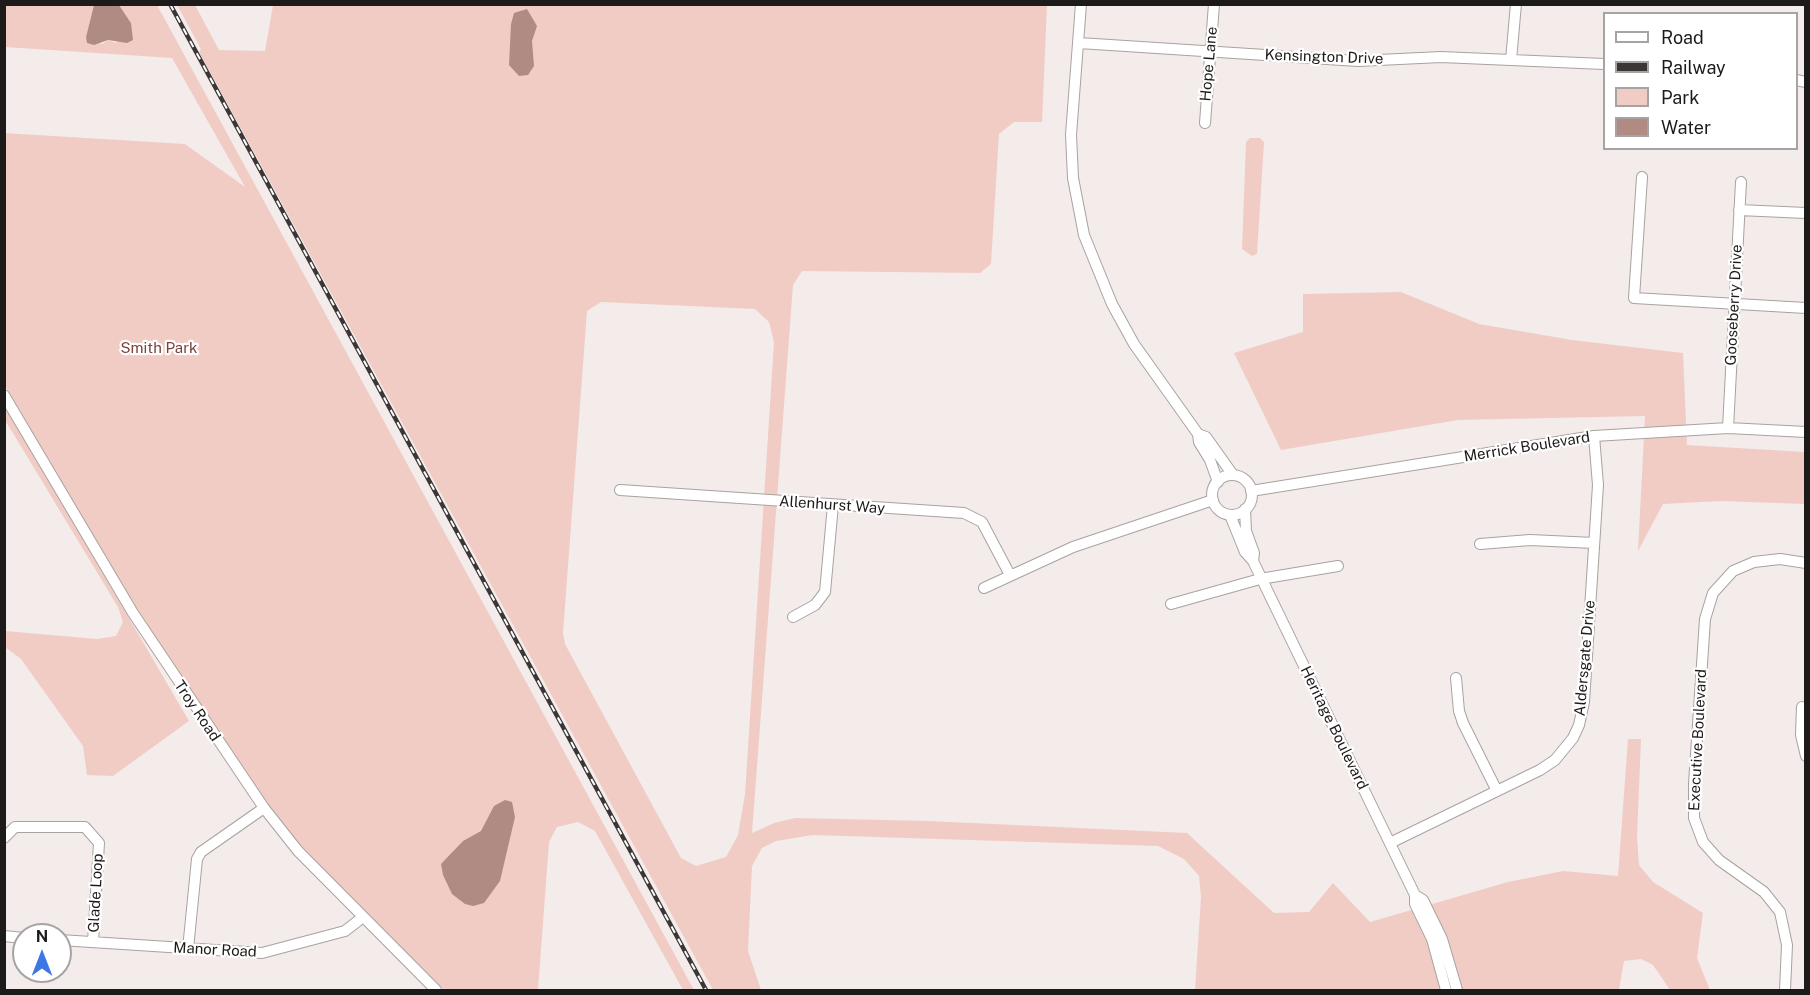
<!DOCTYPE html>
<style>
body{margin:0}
#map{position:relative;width:1810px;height:995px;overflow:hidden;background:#f3eceb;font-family:"Public Sans",sans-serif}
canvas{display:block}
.frame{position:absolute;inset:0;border:6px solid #1d1b1a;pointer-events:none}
.legend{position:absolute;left:1603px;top:12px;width:195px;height:138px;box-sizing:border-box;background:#fff;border:2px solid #a5a4a3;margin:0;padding:8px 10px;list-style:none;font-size:18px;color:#1d1b1a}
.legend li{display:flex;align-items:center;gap:12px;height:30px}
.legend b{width:30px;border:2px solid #a5a4a3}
.north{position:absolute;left:12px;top:923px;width:60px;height:60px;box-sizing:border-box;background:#fff;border:2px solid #a5a4a3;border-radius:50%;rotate:0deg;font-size:16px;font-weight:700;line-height:24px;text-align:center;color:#1d1b1a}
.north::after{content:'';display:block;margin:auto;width:21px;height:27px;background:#3d76e5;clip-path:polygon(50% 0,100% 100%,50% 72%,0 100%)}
</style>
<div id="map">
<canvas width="1810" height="995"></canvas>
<div class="frame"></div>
<ul class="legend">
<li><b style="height:8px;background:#fff"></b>Road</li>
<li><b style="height:8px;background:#3a3736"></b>Railway</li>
<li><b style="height:16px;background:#f1ccc5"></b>Park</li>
<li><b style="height:16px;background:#b08b84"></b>Water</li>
</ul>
<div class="north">N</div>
</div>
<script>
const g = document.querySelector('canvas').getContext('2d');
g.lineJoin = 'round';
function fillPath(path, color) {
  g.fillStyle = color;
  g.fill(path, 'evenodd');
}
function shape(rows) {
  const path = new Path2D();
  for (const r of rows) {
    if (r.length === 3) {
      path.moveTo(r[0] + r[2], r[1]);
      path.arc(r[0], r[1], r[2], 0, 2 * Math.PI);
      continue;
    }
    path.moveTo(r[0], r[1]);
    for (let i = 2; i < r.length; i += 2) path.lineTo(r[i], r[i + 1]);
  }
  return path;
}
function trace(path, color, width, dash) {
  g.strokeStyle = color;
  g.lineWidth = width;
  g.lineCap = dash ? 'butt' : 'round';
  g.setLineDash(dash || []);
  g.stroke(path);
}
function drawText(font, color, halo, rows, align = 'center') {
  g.font = font + ' "Public Sans",sans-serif';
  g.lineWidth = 4.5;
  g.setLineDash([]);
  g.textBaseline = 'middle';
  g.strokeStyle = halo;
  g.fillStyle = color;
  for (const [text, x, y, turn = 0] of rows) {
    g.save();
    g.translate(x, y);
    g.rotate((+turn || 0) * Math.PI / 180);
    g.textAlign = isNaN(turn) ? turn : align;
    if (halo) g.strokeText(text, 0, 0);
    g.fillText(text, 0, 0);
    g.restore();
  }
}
fillPath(shape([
 [5,5,94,5,86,37,102,44,108,40,116,43,131,23,119,5,157,5,694,990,683,990,595,831,578,822,557,827,549,842,538,990,444,990,280,826,160,651,5,385,4,133,185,144,245,187,172,58,5,47],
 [177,5,195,5,219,50,265,51,273,5,1047,5,1042,122,1014,122,999,134,991,264,980,273,802,271,793,285,752,833,774,823,795,818,929,821,1187,833,1274,913,1309,912,1333,883,1370,922,1508,882,1563,871,1618,876,1628,739,1641,739,1637,837,1639,865,1653,882,1703,913,1697,958,1710,990,1670,990,1653,965,1641,959,1624,961,1619,990,1195,990,1201,897,1199,876,1184,859,1158,846,813,835,776,841,762,848,752,866,748,951,761,990,713,990,199,52,201,49],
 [601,302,755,309,769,322,774,342,745,794,738,835,726,857,696,866,681,858,565,644,563,633,587,311],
 [1250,138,1260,138,1264,142,1257,254,1252,256,1242,249,1246,142],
 [1401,292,1479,324,1572,340,1683,353,1687,445,1805,452,1805,504,1721,501,1663,504,1638,551,1645,416,1458,420,1281,450,1234,353,1303,332,1303,294],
 [4,404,189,721,113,776,87,775,83,746,21,659,5,647,5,631,97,639,116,636,123,622,118,607,5,420]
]), '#f1ccc5');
fillPath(shape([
 [94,5,119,5,131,23,133,40,127,43,108,40,94,45,87,43,86,37],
 [527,9,537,26,532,41,534,66,528,75,519,76,509,65,511,24,514,13],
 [505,800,512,802,515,817,500,881,484,903,473,906,465,904,452,894,443,875,441,864,463,841,481,831,494,806]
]), '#b08b84');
const minor = shape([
 [1081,4,1071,135,1073,178,1084,235,1112,304,1134,344,1198,434],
 [1079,43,1358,61,1441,57,1604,64],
 [1511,60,1516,4],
 [1796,80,1806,82],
 [1205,123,1214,4],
 [1642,177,1634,298,1806,308],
 [1739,210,1806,213],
 [4,395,133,613,264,808,298,851,436,990],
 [1728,428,1741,182],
 [1232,495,20],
 [1218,482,1210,460,1199,442,1198,434,1206,437,1233,475],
 [620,490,964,513,982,522,1010,575],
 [1251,491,1594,436,1728,428,1806,432],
 [1245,509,1246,531,1254,553,1253,561],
 [1230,515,1245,552,1253,561,1415,895,1415,904,1432,939,1446,990],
 [1480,544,1530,540,1594,543],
 [984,588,1073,547,1213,500],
 [1171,604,1260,579,1338,566],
 [793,617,815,605,825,592,833,505],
 [1456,678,1459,711,1463,723,1497,791],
 [1802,707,1801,735,1806,756],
 [4,838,15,827,85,827,99,843,93,942],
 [1390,843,1540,770,1555,760,1573,738,1579,725,1584,702,1598,485,1594,436],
 [1415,895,1423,900,1442,939,1457,990],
 [4,936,24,938],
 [60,940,262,953,345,931,363,917],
 [188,949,197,859,201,852,264,808],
 [1785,990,1787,945,1780,912,1764,892,1719,860,1703,842,1694,818,1694,784,1705,619,1713,593,1733,571,1754,562,1780,559,1806,563]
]);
trace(minor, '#a8a2a0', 12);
trace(minor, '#fff', 10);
const rail = shape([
 [170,4,706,990]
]);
trace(rail, '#3a3736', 4.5);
trace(rail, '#fff', 2, [7]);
drawText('15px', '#1d1b1a', '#fff', [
 ["Kensington Drive",1324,57,2],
 ["Hope Lane",1209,64,-85],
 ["Gooseberry Drive",1734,305,-87],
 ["Merrick Boulevard",1527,447,-9],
 ["Allenhurst Way",832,505,4],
 ["Aldersgate Drive",1585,658,-85],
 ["Troy Road",197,711,56],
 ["Heritage Boulevard",1334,728,64],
 ["Executive Boulevard",1698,740,-87],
 ["Glade Loop",96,893,-87],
 ["Manor Road",215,950,3]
]);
drawText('15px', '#7a443b', '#fff', [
 ["Smith Park",159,348]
]);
</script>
